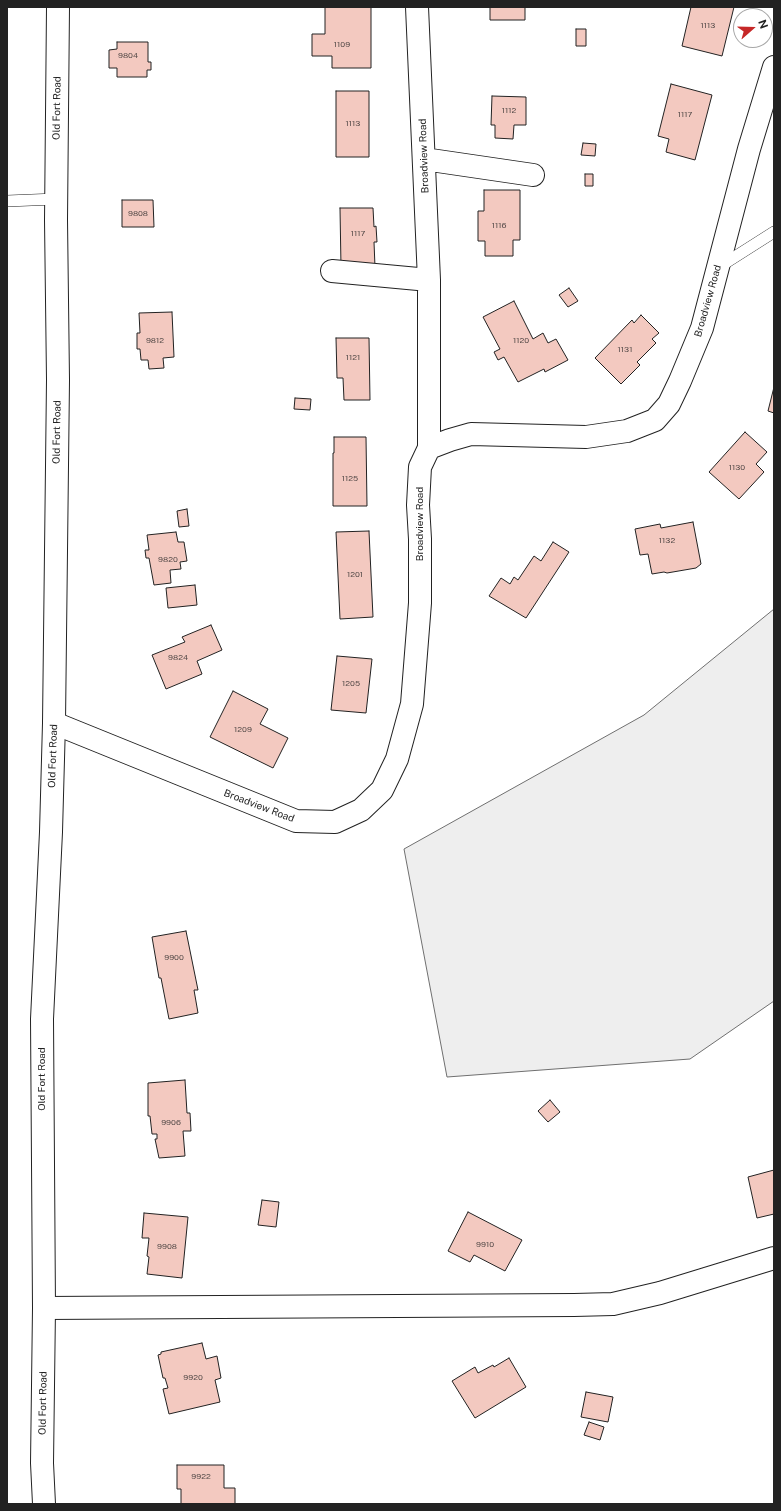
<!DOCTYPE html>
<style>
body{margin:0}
#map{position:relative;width:781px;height:1511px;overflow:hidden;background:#fff;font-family:"Public Sans",sans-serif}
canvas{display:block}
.frame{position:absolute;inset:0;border:8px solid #222;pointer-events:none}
.north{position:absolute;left:733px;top:8px;width:40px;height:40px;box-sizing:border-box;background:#fff;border:1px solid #a7a7a7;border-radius:50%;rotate:70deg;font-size:11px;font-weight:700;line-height:16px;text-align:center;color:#222}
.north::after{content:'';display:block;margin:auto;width:14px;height:18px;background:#c62828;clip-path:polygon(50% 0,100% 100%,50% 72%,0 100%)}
</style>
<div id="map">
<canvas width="781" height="1511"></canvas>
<div class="frame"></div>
<div class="north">N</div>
</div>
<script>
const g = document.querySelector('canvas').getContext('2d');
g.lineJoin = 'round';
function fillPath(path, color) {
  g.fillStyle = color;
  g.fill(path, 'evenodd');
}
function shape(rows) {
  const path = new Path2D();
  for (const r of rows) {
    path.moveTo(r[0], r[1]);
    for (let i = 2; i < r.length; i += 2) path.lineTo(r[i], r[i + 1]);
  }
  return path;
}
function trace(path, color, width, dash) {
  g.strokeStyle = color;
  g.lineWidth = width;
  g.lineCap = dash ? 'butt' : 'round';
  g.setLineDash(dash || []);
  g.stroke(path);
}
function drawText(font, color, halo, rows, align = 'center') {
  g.font = font + ' "Public Sans",sans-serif';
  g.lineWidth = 3;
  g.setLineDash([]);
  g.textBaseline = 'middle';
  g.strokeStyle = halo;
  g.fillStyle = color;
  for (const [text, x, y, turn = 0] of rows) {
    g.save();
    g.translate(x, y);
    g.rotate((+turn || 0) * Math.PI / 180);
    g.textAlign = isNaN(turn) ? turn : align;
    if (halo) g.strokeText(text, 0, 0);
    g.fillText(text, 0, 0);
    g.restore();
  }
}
const green = shape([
 [774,609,774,1001,690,1059,447,1077,404,849,644,715,774,609]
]);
fillPath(green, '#eee');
trace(green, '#6f6f6f', 1);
const building = shape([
 [325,7,371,7,371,68,332,68,332,56,312,56,312,34,325,34,325,7],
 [490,7,525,7,525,20,490,20,490,7],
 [691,7,734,7,722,56,682,46,691,7],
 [576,29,586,29,586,46,576,46,576,29],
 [117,42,148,42,148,62,151,62,151,70,147,70,147,77,117,77,117,68,109,68,109,50,117,49,117,42],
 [671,84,712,95,695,160,666,152,669,139,658,136,671,84],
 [336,91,369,91,369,157,336,157,336,91],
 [492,96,526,97,526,125,514,125,513,139,495,138,495,125,491,125,492,96],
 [583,143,596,144,595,156,581,155,583,143],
 [585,174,593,174,593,186,585,186,585,174],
 [484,190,520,190,520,240,513,240,513,256,485,256,485,241,478,241,478,211,484,211,484,190],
 [122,200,153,200,154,227,122,227,122,200],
 [340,208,373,208,374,227,376,226,377,242,374,242,375,267,341,267,340,208],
 [569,288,578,301,568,307,559,295,569,288],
 [514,301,533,339,543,333,548,343,556,339,568,360,545,372,544,369,518,382,504,357,498,360,494,352,500,349,483,317,514,301],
 [172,312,174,357,163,358,164,368,149,369,148,360,141,360,140,349,137,349,137,333,140,333,139,313,172,312],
 [641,315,659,333,652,339,656,343,637,362,640,365,621,384,595,358,632,320,634,323,641,315],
 [336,338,369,338,370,400,344,400,343,378,337,378,336,338],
 [774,387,774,413,768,411,774,387],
 [295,398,311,399,310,410,294,409,295,398],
 [745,432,767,452,756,464,764,472,739,499,709,472,745,432],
 [334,437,366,437,367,506,333,506,333,453,334,453,334,437],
 [187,509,189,526,179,527,177,511,187,509],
 [693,522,701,564,696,568,667,573,664,572,652,574,648,554,640,555,635,529,660,524,661,528,693,522],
 [369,531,373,617,340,619,336,532,369,531],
 [176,532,178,542,184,542,187,561,180,562,181,569,170,570,171,583,154,585,149,558,146,558,145,550,149,550,147,535,176,532],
 [553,542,569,552,526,618,489,596,501,578,510,584,514,577,518,580,534,556,541,561,553,542],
 [195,585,197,605,168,608,166,588,195,585],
 [211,625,222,650,197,661,202,674,166,689,152,655,185,642,182,637,211,625],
 [337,656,372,659,366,713,331,710,337,656],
 [233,691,268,709,260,724,288,738,273,768,210,737,233,691],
 [186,931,198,990,194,990,198,1013,169,1019,161,978,159,978,152,937,186,931],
 [185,1080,187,1113,190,1113,191,1131,183,1131,185,1156,159,1158,155,1139,157,1139,157,1134,152,1134,150,1116,148,1116,148,1083,185,1080],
 [550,1100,560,1112,548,1122,538,1111,550,1100],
 [774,1170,774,1214,757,1218,748,1177,774,1170],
 [262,1200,279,1202,276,1227,258,1225,262,1200],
 [468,1212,522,1240,505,1271,474,1255,470,1262,448,1251,468,1212],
 [144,1213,188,1217,182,1278,147,1274,149,1257,147,1256,149,1238,142,1238,144,1213],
 [202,1343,206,1359,217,1356,221,1378,215,1380,220,1402,169,1414,163,1389,168,1388,165,1378,163,1378,158,1355,161,1354,161,1352,202,1343],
 [509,1358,526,1387,475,1418,452,1381,475,1367,478,1373,493,1365,494,1367,509,1358],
 [586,1392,613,1397,608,1422,581,1417,586,1392],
 [589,1422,604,1427,600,1440,584,1435,589,1422],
 [177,1465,224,1465,224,1488,235,1488,235,1504,181,1504,181,1489,177,1489,177,1465]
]);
fillPath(building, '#f3c9c0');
trace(building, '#222', 1);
const lane = shape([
 [7,201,56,199],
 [719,267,774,232]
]);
const street = shape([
 [417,7,429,280,429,448],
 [424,159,533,175],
 [332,271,429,280],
 [54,723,296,821,335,822,361,810,382,790,397,759,412,704,420,603,420,539,418,505,420,467,429,448,450,440,471,434,586,437,627,431,655,420,669,404,680,381,702,328,749,149,774,67],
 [44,1308,574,1305,613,1304,660,1293,774,1258]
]);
const secondary = shape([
 [44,1504,42,1463,44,1308,42,1019,51,832,54,723,58,380,56,220,58,7]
]);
trace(lane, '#222', 12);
trace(street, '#222', 24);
trace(secondary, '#222', 24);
trace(lane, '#fff', 11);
trace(street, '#fff', 22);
trace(secondary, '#fff', 22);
drawText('8px', '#564c4a', null, [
 ["1113",708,26],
 ["1109",342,45],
 ["9804",128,56],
 ["1112",509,111],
 ["1117",685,115],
 ["1113",353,124],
 ["9808",138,214],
 ["1116",499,226],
 ["1117",358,234],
 ["9812",155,341],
 ["1120",521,341],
 ["1131",625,350],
 ["1121",353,358],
 ["1130",737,468],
 ["1125",350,479],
 ["1132",667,541],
 ["9820",168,560],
 ["1201",355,575],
 ["9824",178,658],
 ["1205",351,684],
 ["1209",243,730],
 ["9900",174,958],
 ["9906",171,1123],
 ["9910",485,1245],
 ["9908",167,1247],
 ["9920",193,1378],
 ["9922",201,1477]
]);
drawText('10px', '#222', '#fff', [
 ["Old Fort Road",57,108,-89],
 ["Broadview Road",424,156,-92],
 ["Broadview Road",708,301,-74],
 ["Old Fort Road",57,432,-89],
 ["Broadview Road",420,524,-90],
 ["Old Fort Road",53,756,-88],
 ["Broadview Road",259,806,21],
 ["Old Fort Road",42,1079,-90],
 ["Old Fort Road",43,1403,-89]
]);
</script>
